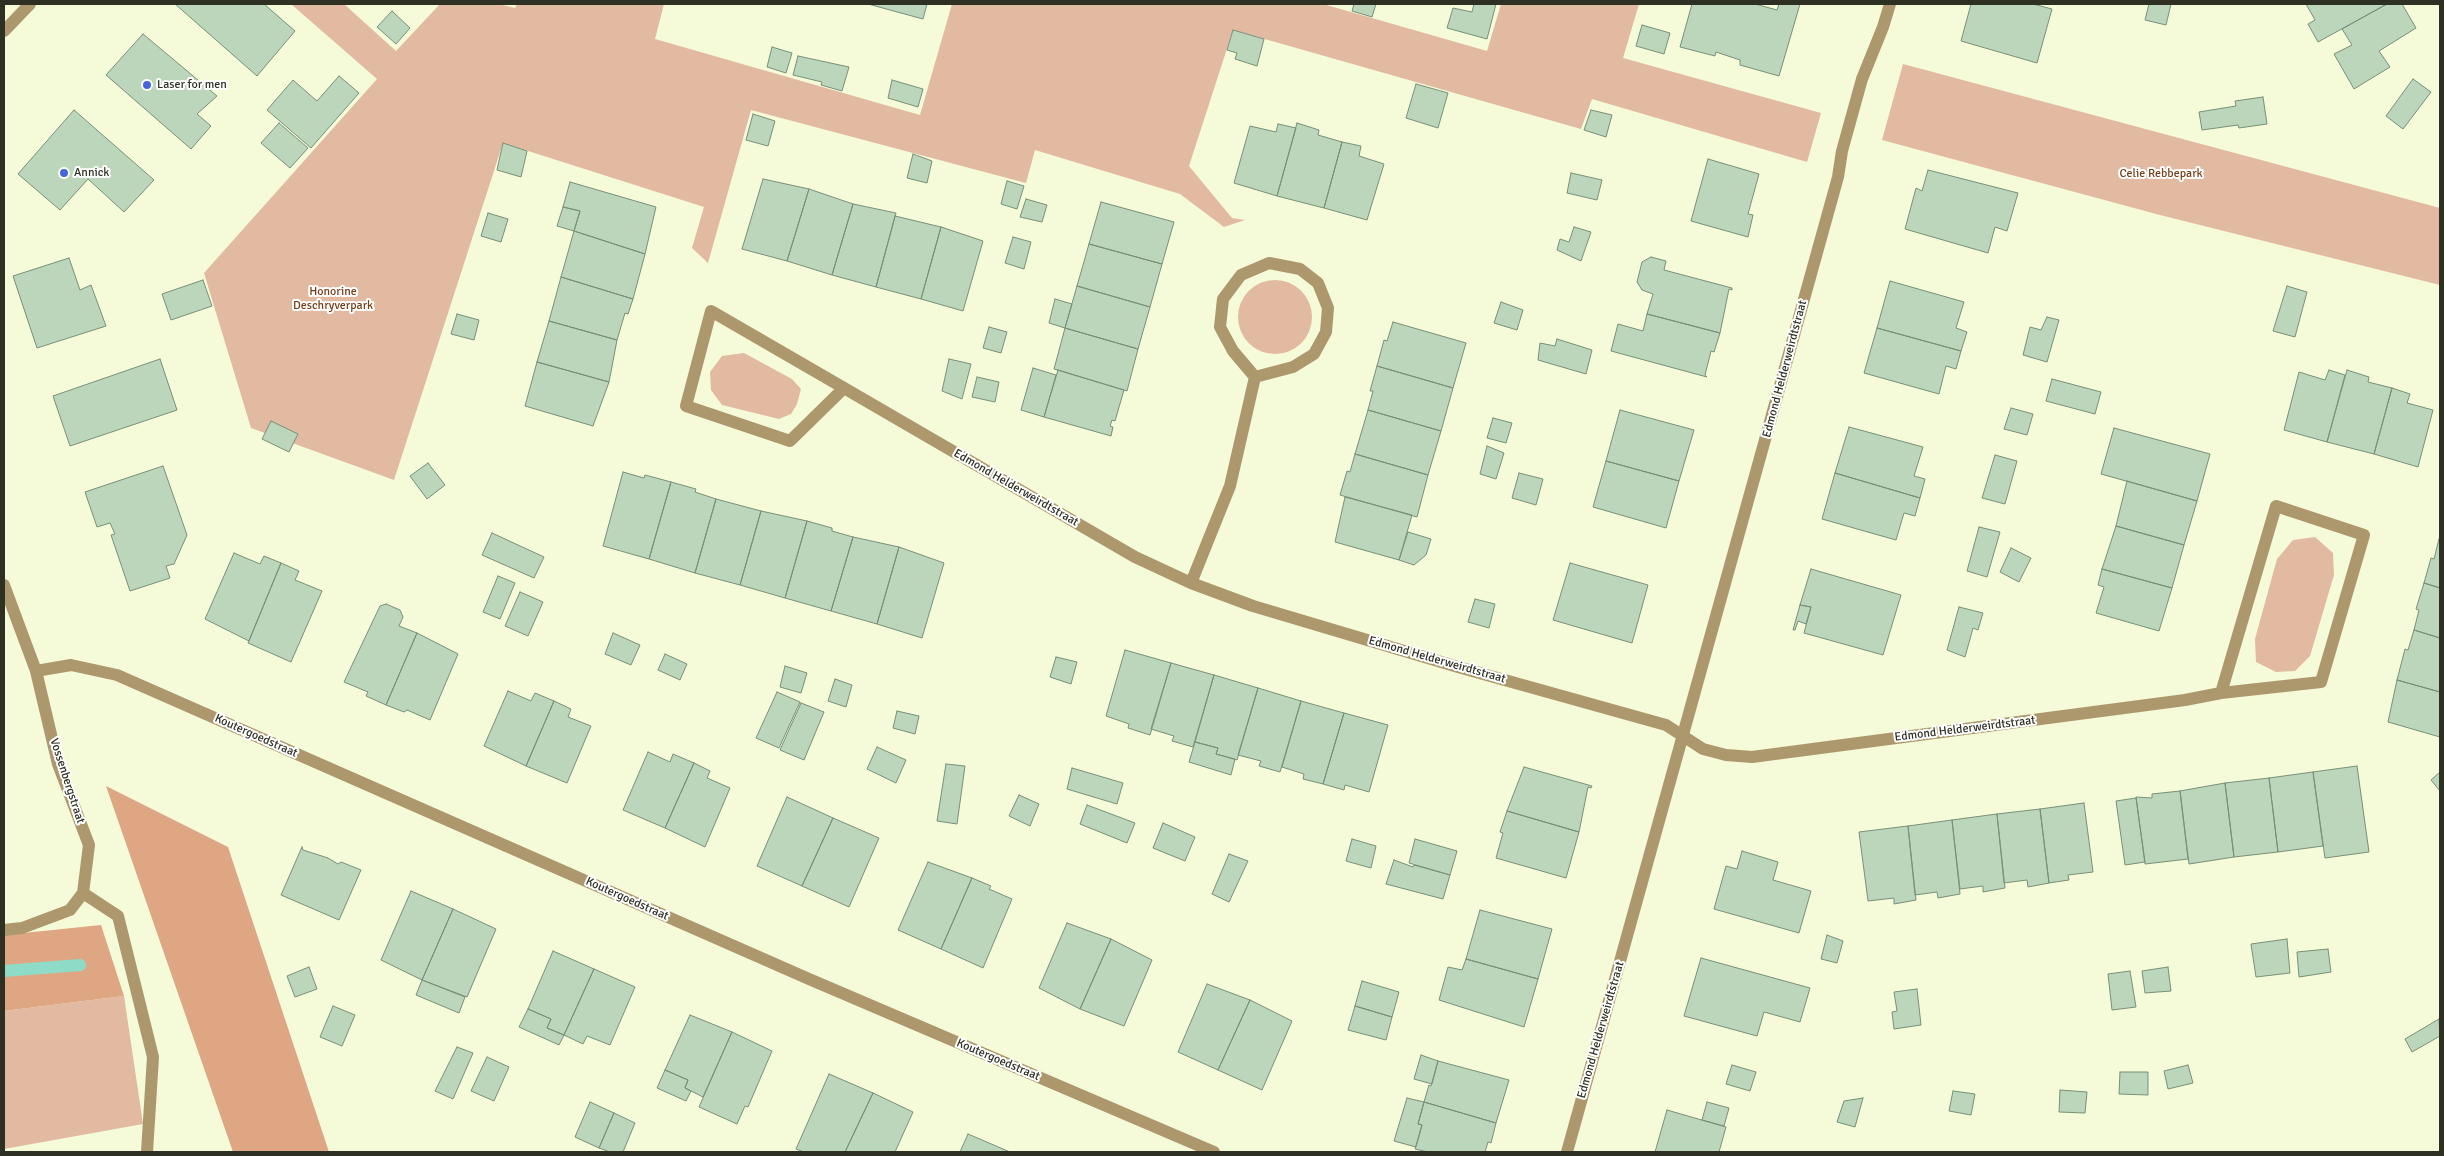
<!DOCTYPE html>
<style>
body{margin:0}
#map{position:relative;width:2444px;height:1156px;overflow:hidden;background:#f5fad8;font-family:Signika,sans-serif}
canvas{display:block}
.frame{position:absolute;inset:0;border:5px solid #2e3023;pointer-events:none}
</style>
<div id="map">
<canvas width="2444" height="1156"></canvas>
<div class="frame"></div>
</div>
<script>
const g = document.querySelector('canvas').getContext('2d');
g.lineJoin = 'round';
function fillPath(path, color) {
  g.fillStyle = color;
  g.fill(path, 'evenodd');
}
function shape(rows) {
  const path = new Path2D();
  for (const r of rows) {
    if (r.length === 3) {
      path.moveTo(r[0] + r[2], r[1]);
      path.arc(r[0], r[1], r[2], 0, 2 * Math.PI);
      continue;
    }
    path.moveTo(r[0], r[1]);
    for (let i = 2; i < r.length; i += 2) path.lineTo(r[i], r[i + 1]);
  }
  return path;
}
function trace(path, color, width, dash) {
  g.strokeStyle = color;
  g.lineWidth = width;
  g.lineCap = dash ? 'butt' : 'round';
  g.setLineDash(dash || []);
  g.stroke(path);
}
function drawText(font, color, halo, rows, align = 'center') {
  g.font = font + ' Signika,sans-serif';
  g.lineWidth = 4;
  g.setLineDash([]);
  g.textBaseline = 'middle';
  g.strokeStyle = halo;
  g.fillStyle = color;
  for (const [text, x, y, turn = 0] of rows) {
    g.save();
    g.translate(x, y);
    g.rotate((+turn || 0) * Math.PI / 180);
    g.textAlign = isNaN(turn) ? turn : align;
    if (halo) g.strokeText(text, 0, 0);
    g.fillText(text, 0, 0);
    g.restore();
  }
}
fillPath(shape([
 [291,4,344,4,396,51,440,4,499,4,515,8,517,4,664,4,655,39,920,115,952,4,1323,4,1487,51,1501,4,1639,4,1623,58,1821,113,1807,162,1592,99,1581,129,1233,30,1189,166,1232,218,1245,220,1224,227,1180,194,1035,150,1026,183,751,110,708,263,692,248,704,207,503,143,394,480,251,428,204,273,377,79],
 [1903,64,2440,208,2440,285,2160,215,1882,140],
 [1275,317,37],
 [744,353,792,379,801,389,797,404,791,414,779,419,722,405,711,390,710,372,722,356],
 [2315,537,2333,553,2334,575,2310,656,2295,671,2276,672,2256,662,2255,639,2277,559,2293,540],
 [124,996,143,1124,4,1149,4,1011]
]), '#e2baa2');
fillPath(shape([
 [106,786,228,847,329,1152,233,1152],
 [101,925,124,996,4,1011,4,935]
]), '#dfa683');
trace(shape([
 [4,971,80,965]
]), '#8edcc8', 12);
const building = shape([
 [175,4,264,4,295,31,257,76,175,4],
 [868,4,927,4,923,19,868,4],
 [1354,4,1376,4,1372,17,1352,11,1354,4],
 [1474,4,1496,4,1487,39,1447,28,1453,8,1472,12,1474,4],
 [1692,4,1755,4,1777,10,1779,4,1800,4,1779,76,1740,65,1740,60,1716,52,1715,56,1680,47,1692,4],
 [1971,4,2033,4,2052,9,2037,63,1961,41,1971,4],
 [2149,4,2171,4,2166,25,2145,20,2149,4],
 [2306,4,2387,4,2318,42,2308,24,2315,20,2306,4],
 [2387,4,2402,4,2416,28,2379,51,2390,67,2354,89,2334,54,2352,45,2342,29,2387,4],
 [392,11,410,28,396,44,377,27,392,11],
 [1642,25,1670,33,1664,54,1636,46,1642,25],
 [1233,30,1264,39,1257,66,1235,59,1237,53,1227,50,1233,30],
 [143,34,217,96,197,114,211,126,191,149,106,75,143,34],
 [772,47,792,53,786,73,767,67,772,47],
 [798,56,849,67,842,91,821,85,822,82,793,75,798,56],
 [339,76,359,93,311,148,267,110,293,80,317,101,339,76],
 [2413,79,2431,92,2403,129,2386,116,2413,79],
 [892,80,923,89,918,107,888,98,892,80],
 [1416,84,1448,93,1438,128,1406,118,1416,84],
 [2263,97,2267,124,2239,128,2238,125,2202,130,2199,112,2236,106,2235,101,2263,97],
 [74,110,154,180,124,212,88,179,60,210,18,174,74,110],
 [1591,110,1612,115,1606,137,1584,130,1591,110],
 [753,114,775,121,768,146,746,140,753,114],
 [279,123,308,148,290,168,261,143,279,123],
 [1297,123,1319,130,1318,135,1342,142,1324,208,1277,196,1297,123],
 [1278,124,1296,128,1277,196,1234,183,1250,126,1276,132,1278,124],
 [1342,142,1361,146,1359,156,1384,164,1367,220,1324,208,1342,142],
 [503,143,527,151,521,177,497,170,503,143],
 [913,154,932,161,927,183,907,178,913,154],
 [1708,159,1759,174,1748,214,1753,215,1748,237,1691,221,1708,159],
 [1928,170,2018,193,2007,231,1995,227,1988,253,1905,229,1916,188,1922,191,1928,170],
 [1571,173,1602,180,1597,200,1567,193,1571,173],
 [763,179,809,189,787,261,742,249,763,179],
 [1007,181,1024,186,1017,209,1001,204,1007,181],
 [570,182,656,207,645,254,574,231,580,211,563,207,570,182],
 [809,189,853,204,832,275,787,261,809,189],
 [1026,199,1047,205,1042,222,1020,217,1026,199],
 [1101,202,1174,222,1162,264,1089,244,1101,202],
 [853,204,896,213,876,287,832,275,853,204],
 [563,207,580,211,574,231,557,226,563,207],
 [488,213,508,219,501,242,481,236,488,213],
 [895,216,941,227,921,299,876,287,895,216],
 [941,227,983,241,963,311,921,299,941,227],
 [1574,227,1591,232,1581,261,1557,250,1560,239,1569,242,1574,227],
 [574,231,645,254,633,299,561,277,574,231],
 [1013,237,1031,242,1024,269,1005,263,1013,237],
 [1089,244,1162,264,1150,307,1077,286,1089,244],
 [1651,257,1666,261,1664,270,1732,288,1732,290,1729,289,1720,333,1647,314,1653,294,1642,290,1637,282,1642,262,1651,257],
 [69,258,80,290,91,285,106,326,37,348,13,276,69,258],
 [561,277,633,299,628,314,625,313,617,340,549,321,561,277],
 [203,280,212,306,171,320,162,294,203,280],
 [1890,281,1964,302,1956,328,1967,332,1961,351,1877,328,1890,281],
 [1077,286,1150,307,1138,349,1065,328,1077,286],
 [2287,286,2307,292,2295,337,2273,331,2287,286],
 [1055,299,1072,304,1065,328,1049,323,1055,299],
 [1501,302,1523,310,1517,330,1494,323,1501,302],
 [457,314,479,320,474,340,451,334,457,314],
 [1647,314,1720,333,1714,352,1711,351,1705,375,1707,377,1611,351,1618,324,1643,331,1647,314],
 [2047,317,2059,320,2047,362,2023,355,2030,327,2041,330,2047,317],
 [549,321,617,340,609,382,537,362,549,321],
 [1393,322,1466,343,1453,388,1377,366,1384,340,1387,341,1393,322],
 [989,327,1007,332,1001,353,983,348,989,327],
 [1065,328,1138,349,1127,391,1054,369,1065,328],
 [1877,328,1961,351,1956,369,1946,366,1939,394,1864,373,1877,328],
 [1557,339,1592,350,1586,374,1538,360,1540,343,1555,346,1557,339],
 [160,359,177,410,70,446,53,396,160,359],
 [949,359,971,364,962,399,942,391,949,359],
 [537,362,609,382,593,426,525,406,537,362],
 [1377,366,1453,388,1441,431,1368,410,1373,391,1370,391,1377,366],
 [1033,368,1056,375,1044,417,1021,410,1033,368],
 [1058,370,1124,390,1115,421,1112,420,1110,426,1113,427,1111,436,1044,417,1058,370],
 [2329,370,2345,375,2327,442,2284,430,2299,372,2325,380,2329,370],
 [2347,370,2369,377,2368,382,2392,388,2374,454,2327,442,2347,370],
 [977,377,999,382,995,402,972,397,977,377],
 [2052,379,2101,392,2095,414,2046,401,2052,379],
 [2392,388,2410,394,2407,403,2433,410,2418,467,2374,454,2392,388],
 [2011,408,2033,414,2027,435,2004,429,2011,408],
 [1368,410,1441,431,1428,475,1355,454,1368,410],
 [1620,410,1694,430,1679,481,1606,461,1620,410],
 [1493,418,1512,423,1506,443,1487,438,1493,418],
 [271,421,298,434,289,452,262,439,271,421],
 [1849,427,1923,447,1914,476,1925,479,1920,498,1835,473,1849,427],
 [2114,428,2210,454,2197,501,2101,474,2114,428],
 [1487,446,1504,453,1496,479,1480,474,1487,446],
 [1355,454,1428,475,1417,517,1340,495,1347,471,1350,472,1355,454],
 [1995,455,2017,461,2005,504,1982,498,1995,455],
 [1606,461,1679,481,1666,528,1593,507,1606,461],
 [428,463,445,485,427,499,410,476,428,463],
 [163,466,187,535,174,564,166,566,170,578,130,591,111,535,115,534,110,523,97,527,85,492,163,466],
 [623,472,644,478,645,475,671,482,649,559,603,546,623,472],
 [1519,473,1543,479,1536,505,1512,498,1519,473],
 [1835,473,1920,498,1915,516,1904,513,1896,540,1822,519,1835,473],
 [2127,481,2197,501,2184,545,2116,526,2127,481],
 [671,482,696,489,695,492,716,499,695,573,649,559,671,482],
 [1345,497,1412,515,1399,560,1335,542,1345,497],
 [716,499,761,511,740,585,695,573,716,499],
 [761,511,807,521,785,598,740,585,761,511],
 [807,521,832,528,832,531,853,537,831,611,785,598,807,521],
 [2116,526,2184,545,2172,588,2102,569,2116,526],
 [1979,527,2000,532,1987,577,1967,571,1979,527],
 [1408,532,1431,539,1426,555,1414,565,1399,560,1408,532],
 [492,533,544,557,534,578,482,555,492,533],
 [853,537,899,547,877,624,831,611,853,537],
 [2439,539,2440,539,2440,588,2424,583,2431,558,2434,559,2439,539],
 [899,547,944,563,922,638,877,624,899,547],
 [2011,548,2031,558,2019,582,2000,572,2011,548],
 [234,553,260,564,264,556,281,563,249,641,205,619,234,553],
 [281,563,299,571,295,580,322,591,291,662,248,643,281,563],
 [1570,563,1648,585,1632,643,1553,620,1570,563],
 [1811,569,1901,595,1883,655,1804,633,1811,607,1800,605,1811,569],
 [2102,569,2172,588,2159,631,2096,613,2104,587,2098,585,2102,569],
 [498,576,515,583,500,619,483,612,498,576],
 [2424,583,2440,588,2440,638,2414,630,2419,610,2416,609,2424,583],
 [520,592,543,602,528,636,505,626,520,592],
 [1475,599,1495,604,1489,628,1468,622,1475,599],
 [386,604,400,610,403,617,399,626,417,633,386,705,366,696,368,692,344,682,380,606,386,604],
 [1800,605,1811,607,1806,624,1798,621,1795,630,1793,630,1800,605],
 [1959,607,1983,613,1978,630,1973,628,1965,657,1947,650,1959,607],
 [2414,630,2440,638,2440,692,2397,680,2405,649,2408,650,2414,630],
 [417,633,458,654,430,720,407,710,404,712,386,705,417,633],
 [613,633,640,645,631,665,605,654,613,633],
 [1125,650,1171,663,1150,735,1128,728,1129,724,1106,716,1125,650],
 [665,654,687,664,680,680,658,670,665,654],
 [1056,657,1077,662,1071,684,1050,677,1056,657],
 [1171,663,1214,675,1193,747,1172,741,1174,736,1151,729,1171,663],
 [785,666,807,673,801,693,780,687,785,666],
 [1214,675,1258,688,1237,760,1216,754,1218,748,1195,742,1214,675],
 [835,679,852,685,846,707,828,701,835,679],
 [2397,680,2440,692,2440,737,2388,722,2397,680],
 [1258,688,1301,701,1280,772,1259,766,1261,761,1238,755,1258,688],
 [508,691,531,701,535,693,554,701,526,766,484,746,508,691],
 [777,692,800,702,779,748,756,738,777,692],
 [554,701,571,709,568,717,591,726,567,783,526,766,554,701],
 [1301,701,1344,713,1323,784,1303,779,1304,774,1282,767,1301,701],
 [801,703,824,712,804,760,780,750,801,703],
 [897,711,919,716,915,734,893,728,897,711],
 [1344,713,1388,725,1369,792,1345,785,1344,790,1323,784,1344,713],
 [1195,742,1218,748,1216,754,1235,759,1231,775,1189,762,1195,742],
 [877,747,906,760,896,783,867,769,877,747],
 [648,752,670,762,673,754,694,763,665,828,623,810,648,752],
 [694,763,710,771,707,778,730,788,705,847,665,828,694,763],
 [946,764,965,766,957,824,937,821,946,764],
 [2357,766,2369,852,2325,858,2313,772,2357,766],
 [1524,767,1592,786,1591,788,1588,787,1579,832,1507,811,1524,767],
 [1072,768,1123,783,1117,804,1067,789,1072,768],
 [2313,772,2323,846,2278,852,2269,778,2313,772],
 [2440,772,2440,791,2431,780,2440,772],
 [2269,778,2278,852,2234,857,2225,783,2269,778],
 [2225,783,2234,857,2189,864,2180,791,2225,783],
 [2180,791,2188,859,2145,864,2136,797,2152,798,2152,794,2180,791],
 [1019,795,1039,804,1030,826,1009,816,1019,795],
 [787,797,833,818,802,886,757,866,787,797],
 [2136,798,2145,862,2125,865,2116,801,2136,798],
 [2084,803,2093,872,2068,875,2069,880,2049,883,2040,809,2084,803],
 [1087,805,1135,823,1127,843,1080,824,1087,805],
 [2040,809,2049,883,2028,887,2027,880,2004,883,1997,814,2040,809],
 [1507,811,1579,832,1566,878,1496,858,1503,833,1500,832,1507,811],
 [1997,814,2005,888,1983,892,1983,886,1960,889,1952,820,1997,814],
 [833,818,879,838,849,907,802,886,833,818],
 [1952,820,1960,894,1938,898,1937,892,1915,895,1908,826,1952,820],
 [1163,823,1195,837,1185,861,1153,848,1163,823],
 [1908,826,1916,900,1894,904,1894,898,1868,901,1859,832,1908,826],
 [1352,839,1376,846,1371,868,1346,861,1352,839],
 [1415,839,1457,851,1450,875,1409,863,1415,839],
 [302,847,303,850,328,858,338,864,341,862,361,870,339,920,281,895,302,847],
 [1742,851,1778,862,1773,880,1811,891,1799,933,1714,909,1726,866,1737,869,1742,851],
 [1229,854,1248,861,1229,902,1212,894,1229,854],
 [1394,860,1413,867,1414,865,1450,875,1443,899,1386,884,1394,860],
 [928,862,972,878,941,949,898,930,928,862],
 [972,878,991,886,989,889,1012,899,983,968,941,949,972,878],
 [411,891,453,909,422,980,381,960,411,891],
 [453,909,496,929,467,997,422,980,453,909],
 [1480,910,1552,929,1538,979,1466,959,1480,910],
 [1067,923,1111,939,1080,1009,1039,988,1067,923],
 [1827,935,1843,941,1837,963,1821,959,1827,935],
 [1111,939,1152,960,1124,1026,1080,1009,1111,939],
 [2287,939,2290,973,2256,977,2251,944,2287,939],
 [2328,949,2331,972,2299,977,2297,952,2328,949],
 [553,951,594,969,564,1035,547,1028,551,1019,528,1009,553,951],
 [1701,958,1810,988,1800,1022,1764,1012,1757,1036,1684,1016,1701,958],
 [1466,959,1538,979,1524,1027,1439,1000,1448,967,1462,970,1466,959],
 [309,967,317,989,295,997,287,976,309,967],
 [2168,967,2171,991,2145,993,2142,971,2168,967],
 [594,969,635,987,610,1045,587,1036,583,1044,564,1035,594,969],
 [2130,971,2136,1007,2112,1010,2108,974,2130,971],
 [422,980,465,997,459,1013,416,995,422,980],
 [1362,981,1399,992,1392,1017,1355,1006,1362,981],
 [1207,984,1250,1000,1218,1070,1178,1052,1207,984],
 [1917,989,1921,1025,1894,1029,1892,1012,1897,1011,1894,992,1917,989],
 [1250,1000,1292,1021,1262,1090,1218,1070,1250,1000],
 [333,1006,355,1015,342,1046,320,1037,333,1006],
 [1355,1006,1392,1017,1386,1040,1348,1030,1355,1006],
 [528,1009,551,1019,547,1028,564,1035,559,1045,519,1027,528,1009],
 [690,1015,732,1032,703,1097,685,1088,688,1080,665,1070,690,1015],
 [2439,1019,2440,1036,2412,1052,2405,1039,2439,1019],
 [732,1032,772,1051,748,1107,745,1106,737,1124,699,1107,732,1032],
 [457,1047,473,1053,453,1099,435,1091,457,1047],
 [1421,1055,1438,1061,1432,1084,1414,1079,1421,1055],
 [487,1057,509,1067,494,1101,471,1091,487,1057],
 [1438,1061,1509,1080,1496,1123,1424,1102,1429,1085,1431,1086,1438,1061],
 [1732,1065,1756,1072,1750,1091,1726,1084,1732,1065],
 [2188,1065,2193,1083,2168,1089,2164,1071,2188,1065],
 [665,1070,688,1080,685,1088,691,1091,686,1101,657,1088,665,1070],
 [2120,1072,2148,1072,2148,1095,2119,1094,2120,1072],
 [829,1074,873,1093,845,1152,804,1152,796,1149,829,1074],
 [2060,1090,2087,1092,2085,1113,2059,1112,2060,1090],
 [1953,1091,1975,1094,1971,1115,1949,1111,1953,1091],
 [873,1093,913,1112,895,1152,845,1152,873,1093],
 [1407,1098,1424,1102,1418,1124,1422,1125,1416,1147,1394,1141,1407,1098],
 [1863,1098,1855,1127,1837,1122,1844,1101,1863,1098],
 [590,1102,614,1113,599,1148,575,1137,590,1102],
 [1424,1102,1496,1123,1491,1143,1488,1142,1485,1152,1428,1152,1415,1149,1422,1125,1418,1124,1424,1102],
 [1707,1102,1729,1108,1724,1126,1702,1120,1707,1102],
 [1667,1110,1726,1127,1719,1152,1655,1152,1667,1110],
 [614,1113,635,1123,623,1152,610,1152,599,1148,614,1113],
 [968,1134,1010,1152,960,1152,968,1134]
]);
fillPath(building, '#bbd6bb');
trace(building, '#779078', 1);
trace(shape([
 [83,893,118,916,153,1057,147,1152]
]), '#ad976c', 12);
trace(shape([
 [4,31,30,4],
 [844,388,790,441,686,406,711,311,844,388,1135,557,1191,583,1253,606,1458,667,1666,725,1703,749,1726,755,1752,757,2185,700,2221,693,2321,682,2364,535,2276,506,2221,693],
 [1191,583,1230,486,1255,377,1293,367,1314,354,1326,332,1328,308,1318,283,1300,269,1269,263,1241,275,1223,299,1220,327,1233,351,1255,377],
 [4,585,36,671,58,764,89,845,83,893,70,910,22,928,4,930],
 [36,671,71,665,117,675,809,979,1214,1152],
 [1567,1152,1838,177,1842,151,1862,79,1883,27,1890,4]
]), '#ad976c', 12);
for (const [x, y, r, color] of [
 [147,85,5,"#4865d9"],
 [64,173,5,"#4865d9"]
]) {
  const dot = new Path2D();
  dot.arc(x, y, r, 0, 2 * Math.PI);
  g.fillStyle = color;
  g.fill(dot);
  trace(dot, '#fff', 2);
}
drawText('12px', '#2e3023', '#fff', [
 ["Laser for men",157,85],
 ["Annick",74,173]
], 'left');
drawText('12px', '#743e18', '#fff', [
 ["Celie Rebbepark",2161,174],
 ["Honorine",333,292],
 ["Deschryverpark",333,306]
]);
drawText('12px', '#2e3023', '#fff', [
 ["Edmond Helderweirdtstraat",1785,369,-75],
 ["Edmond Helderweirdtstraat",1016,488,30],
 ["Edmond Helderweirdtstraat",1437,660,16],
 ["Edmond Helderweirdtstraat",1965,729,-7],
 ["Koutergoedstraat",256,736,24],
 ["Vossenbergstraat",67,781,72],
 ["Koutergoedstraat",627,899,24],
 ["Edmond Helderweirdtstraat",1601,1030,-74],
 ["Koutergoedstraat",998,1060,23]
]);
</script>
